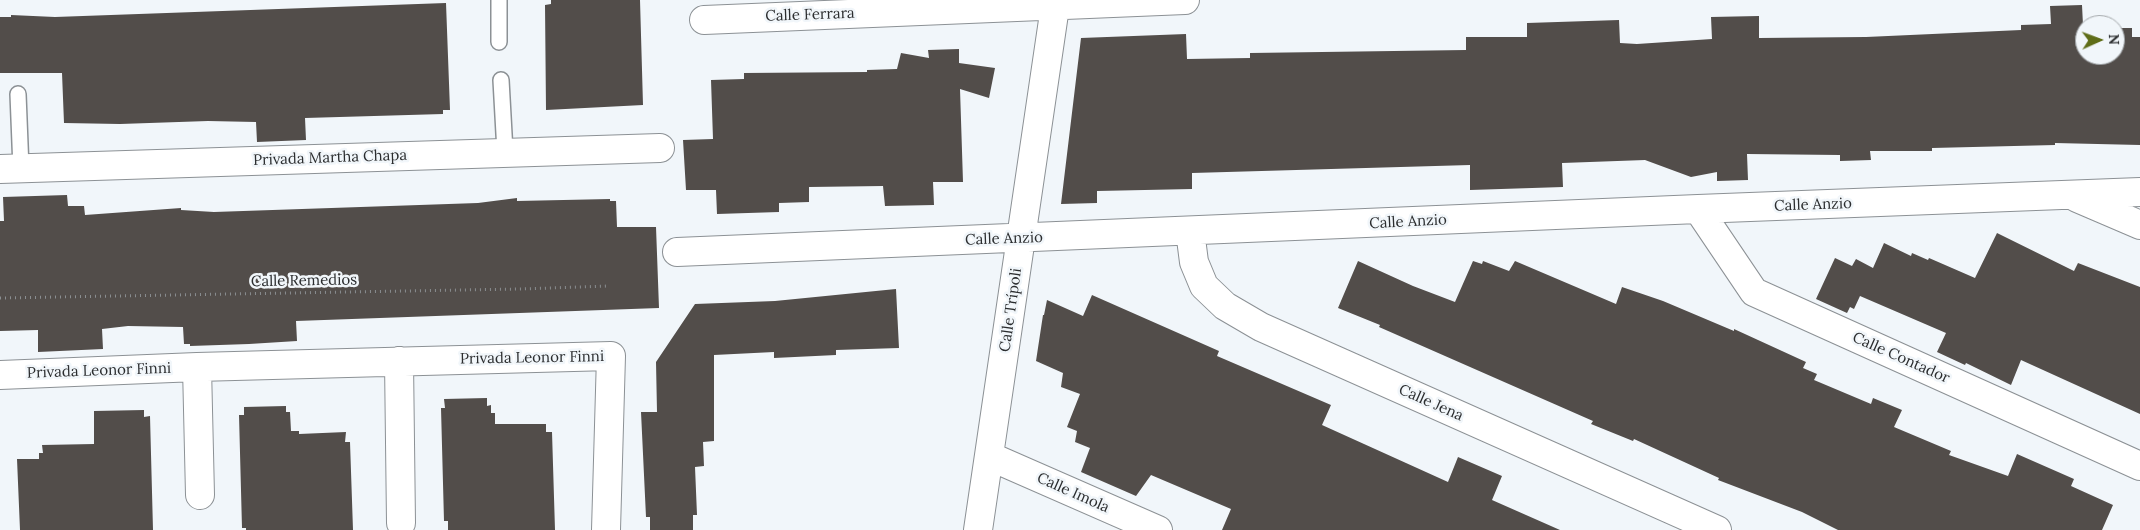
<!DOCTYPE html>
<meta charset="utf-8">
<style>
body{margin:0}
#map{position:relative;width:2140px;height:530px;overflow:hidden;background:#f1f6fa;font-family:Lora,serif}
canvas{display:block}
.north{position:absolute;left:2075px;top:15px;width:50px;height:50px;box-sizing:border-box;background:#f1f6fa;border:1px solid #a2a6a9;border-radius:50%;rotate:88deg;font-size:14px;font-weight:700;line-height:20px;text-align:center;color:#2b2d2f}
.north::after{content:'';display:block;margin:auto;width:18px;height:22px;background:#5f6d18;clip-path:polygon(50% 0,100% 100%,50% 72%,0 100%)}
</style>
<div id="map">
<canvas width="2140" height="530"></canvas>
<div class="north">N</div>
</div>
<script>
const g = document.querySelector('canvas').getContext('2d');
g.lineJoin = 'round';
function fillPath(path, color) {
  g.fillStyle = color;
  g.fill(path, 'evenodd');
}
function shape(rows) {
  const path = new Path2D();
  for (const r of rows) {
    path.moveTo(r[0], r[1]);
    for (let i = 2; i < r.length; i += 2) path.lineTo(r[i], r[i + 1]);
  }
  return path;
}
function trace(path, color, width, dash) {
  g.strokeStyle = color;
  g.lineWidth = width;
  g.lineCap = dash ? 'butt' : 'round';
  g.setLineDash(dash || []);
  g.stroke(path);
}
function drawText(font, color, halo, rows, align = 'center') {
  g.font = font + ' Lora,serif';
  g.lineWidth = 5;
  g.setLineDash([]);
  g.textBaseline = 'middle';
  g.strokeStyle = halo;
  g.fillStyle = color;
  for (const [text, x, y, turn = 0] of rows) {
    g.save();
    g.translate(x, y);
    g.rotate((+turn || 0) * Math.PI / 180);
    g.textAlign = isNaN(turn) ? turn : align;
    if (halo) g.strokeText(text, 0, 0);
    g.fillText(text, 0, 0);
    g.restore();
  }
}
fillPath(shape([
 [551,0,640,0,643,105,546,110,545,5,551,4],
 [446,3,450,110,443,110,443,114,305,118,306,140,257,142,256,122,208,121,120,124,64,123,62,73,0,73,0,17,11,17,11,15,55,17],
 [2082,5,2083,25,2085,25,2085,55,2115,55,2115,28,2132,28,2132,37,2140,37,2140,145,2055,143,2055,145,1932,148,1932,151,1870,151,1871,160,1840,161,1840,155,1747,154,1748,180,1717,181,1717,172,1691,177,1645,160,1562,163,1563,187,1470,190,1470,165,1192,173,1192,189,1097,191,1097,203,1061,204,1081,38,1186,34,1187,59,1250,58,1250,53,1466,50,1466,37,1527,37,1527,23,1619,20,1620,43,1637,44,1712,39,1711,17,1759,16,1759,38,1866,37,2021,30,2021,25,2051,24,2050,6],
 [959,49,959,63,995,68,989,98,960,89,963,182,933,182,934,205,885,206,883,186,809,187,809,202,779,203,779,212,717,214,716,190,686,190,683,140,713,139,711,80,744,79,744,73,867,72,867,70,897,69,901,53,929,58,928,50],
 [67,195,68,206,84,206,85,215,181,208,181,210,214,212,478,203,517,198,517,201,610,199,610,201,616,201,617,227,656,227,659,308,296,321,297,341,249,344,190,346,190,344,184,344,183,327,128,326,102,329,103,349,38,352,38,330,0,331,0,221,4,221,3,197],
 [1997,233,2074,271,2078,263,2140,287,2140,414,2021,360,2011,385,1966,363,1965,365,1937,352,1946,333,1860,296,1854,309,1850,307,1847,313,1816,299,1835,258,1852,266,1856,259,1873,268,1884,243,1911,256,1912,253,1928,260,1929,258,1975,278],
 [1358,261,1413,286,1455,302,1473,261,1482,264,1483,261,1509,271,1515,261,1616,304,1622,287,1663,301,1734,331,1734,329,1806,362,1803,368,1817,374,1814,380,1871,404,1873,398,1902,410,1894,427,1951,451,1949,455,2008,476,2017,454,2074,479,2071,486,2113,505,2102,530,1838,530,1802,512,1718,480,1719,478,1634,439,1633,441,1591,424,1593,421,1379,327,1380,325,1338,308],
 [896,289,899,348,836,350,836,355,774,358,774,352,714,355,714,441,703,442,704,466,695,467,697,515,693,515,693,530,650,530,650,517,646,517,641,412,657,412,656,362,695,304,775,301],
 [1092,295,1219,351,1217,356,1331,405,1322,425,1448,482,1458,457,1502,476,1492,500,1560,530,1222,530,1231,509,1151,475,1136,496,1081,472,1090,448,1075,442,1077,431,1067,427,1080,394,1061,387,1063,373,1036,361,1043,315,1044,315,1047,300,1083,316],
 [487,398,487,406,491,405,491,413,495,413,495,424,546,424,546,432,552,432,555,530,448,530,448,521,444,521,441,408,445,408,444,399],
 [286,406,286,412,290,412,291,431,299,431,299,434,346,432,345,442,350,442,353,530,246,530,246,528,242,528,239,415,244,415,244,407],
 [144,410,144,417,150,416,153,530,20,530,17,459,39,459,39,453,43,453,42,445,94,444,94,411]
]), '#524d4a');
const lane = shape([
 [499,0,499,42],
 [501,80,505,152],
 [18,94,21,169]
]);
const street = shape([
 [704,20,1185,0],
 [0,169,660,148],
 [2077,198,2140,225],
 [1698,209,1754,292,2140,466],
 [1190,231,1194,262,1204,286,1225,306,1261,327,1717,530],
 [677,252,1698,209,2140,192],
 [399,361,401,523],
 [197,367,200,495],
 [0,375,197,367,611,356,606,530],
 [989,456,1158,530],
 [978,530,1056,0]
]);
trace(lane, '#8c9195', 18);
trace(street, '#8c9195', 30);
trace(shape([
 [0,298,520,289,609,286]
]), '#8a8e91', 3, [1, 4]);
trace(lane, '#fff', 15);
trace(street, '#fff', 28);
drawText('15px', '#2b2d2f', '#f1f6fa', [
 ["Calle Ferrara",810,15,-2],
 ["Privada Martha Chapa",330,158,-2],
 ["Calle Anzio",1813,205,-2],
 ["Calle Anzio",1408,222,-3],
 ["Calle Anzio",1004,239,-2],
 ["Calle Remedios",304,281,-1],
 ["Calle Trípoli",1011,310,-82],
 ["Privada Leonor Finni",532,358,-1],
 ["Calle Contador",1901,358,24],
 ["Privada Leonor Finni",99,371,-2],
 ["Calle Jena",1431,403,24],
 ["Calle Imola",1073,493,24]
]);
</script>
